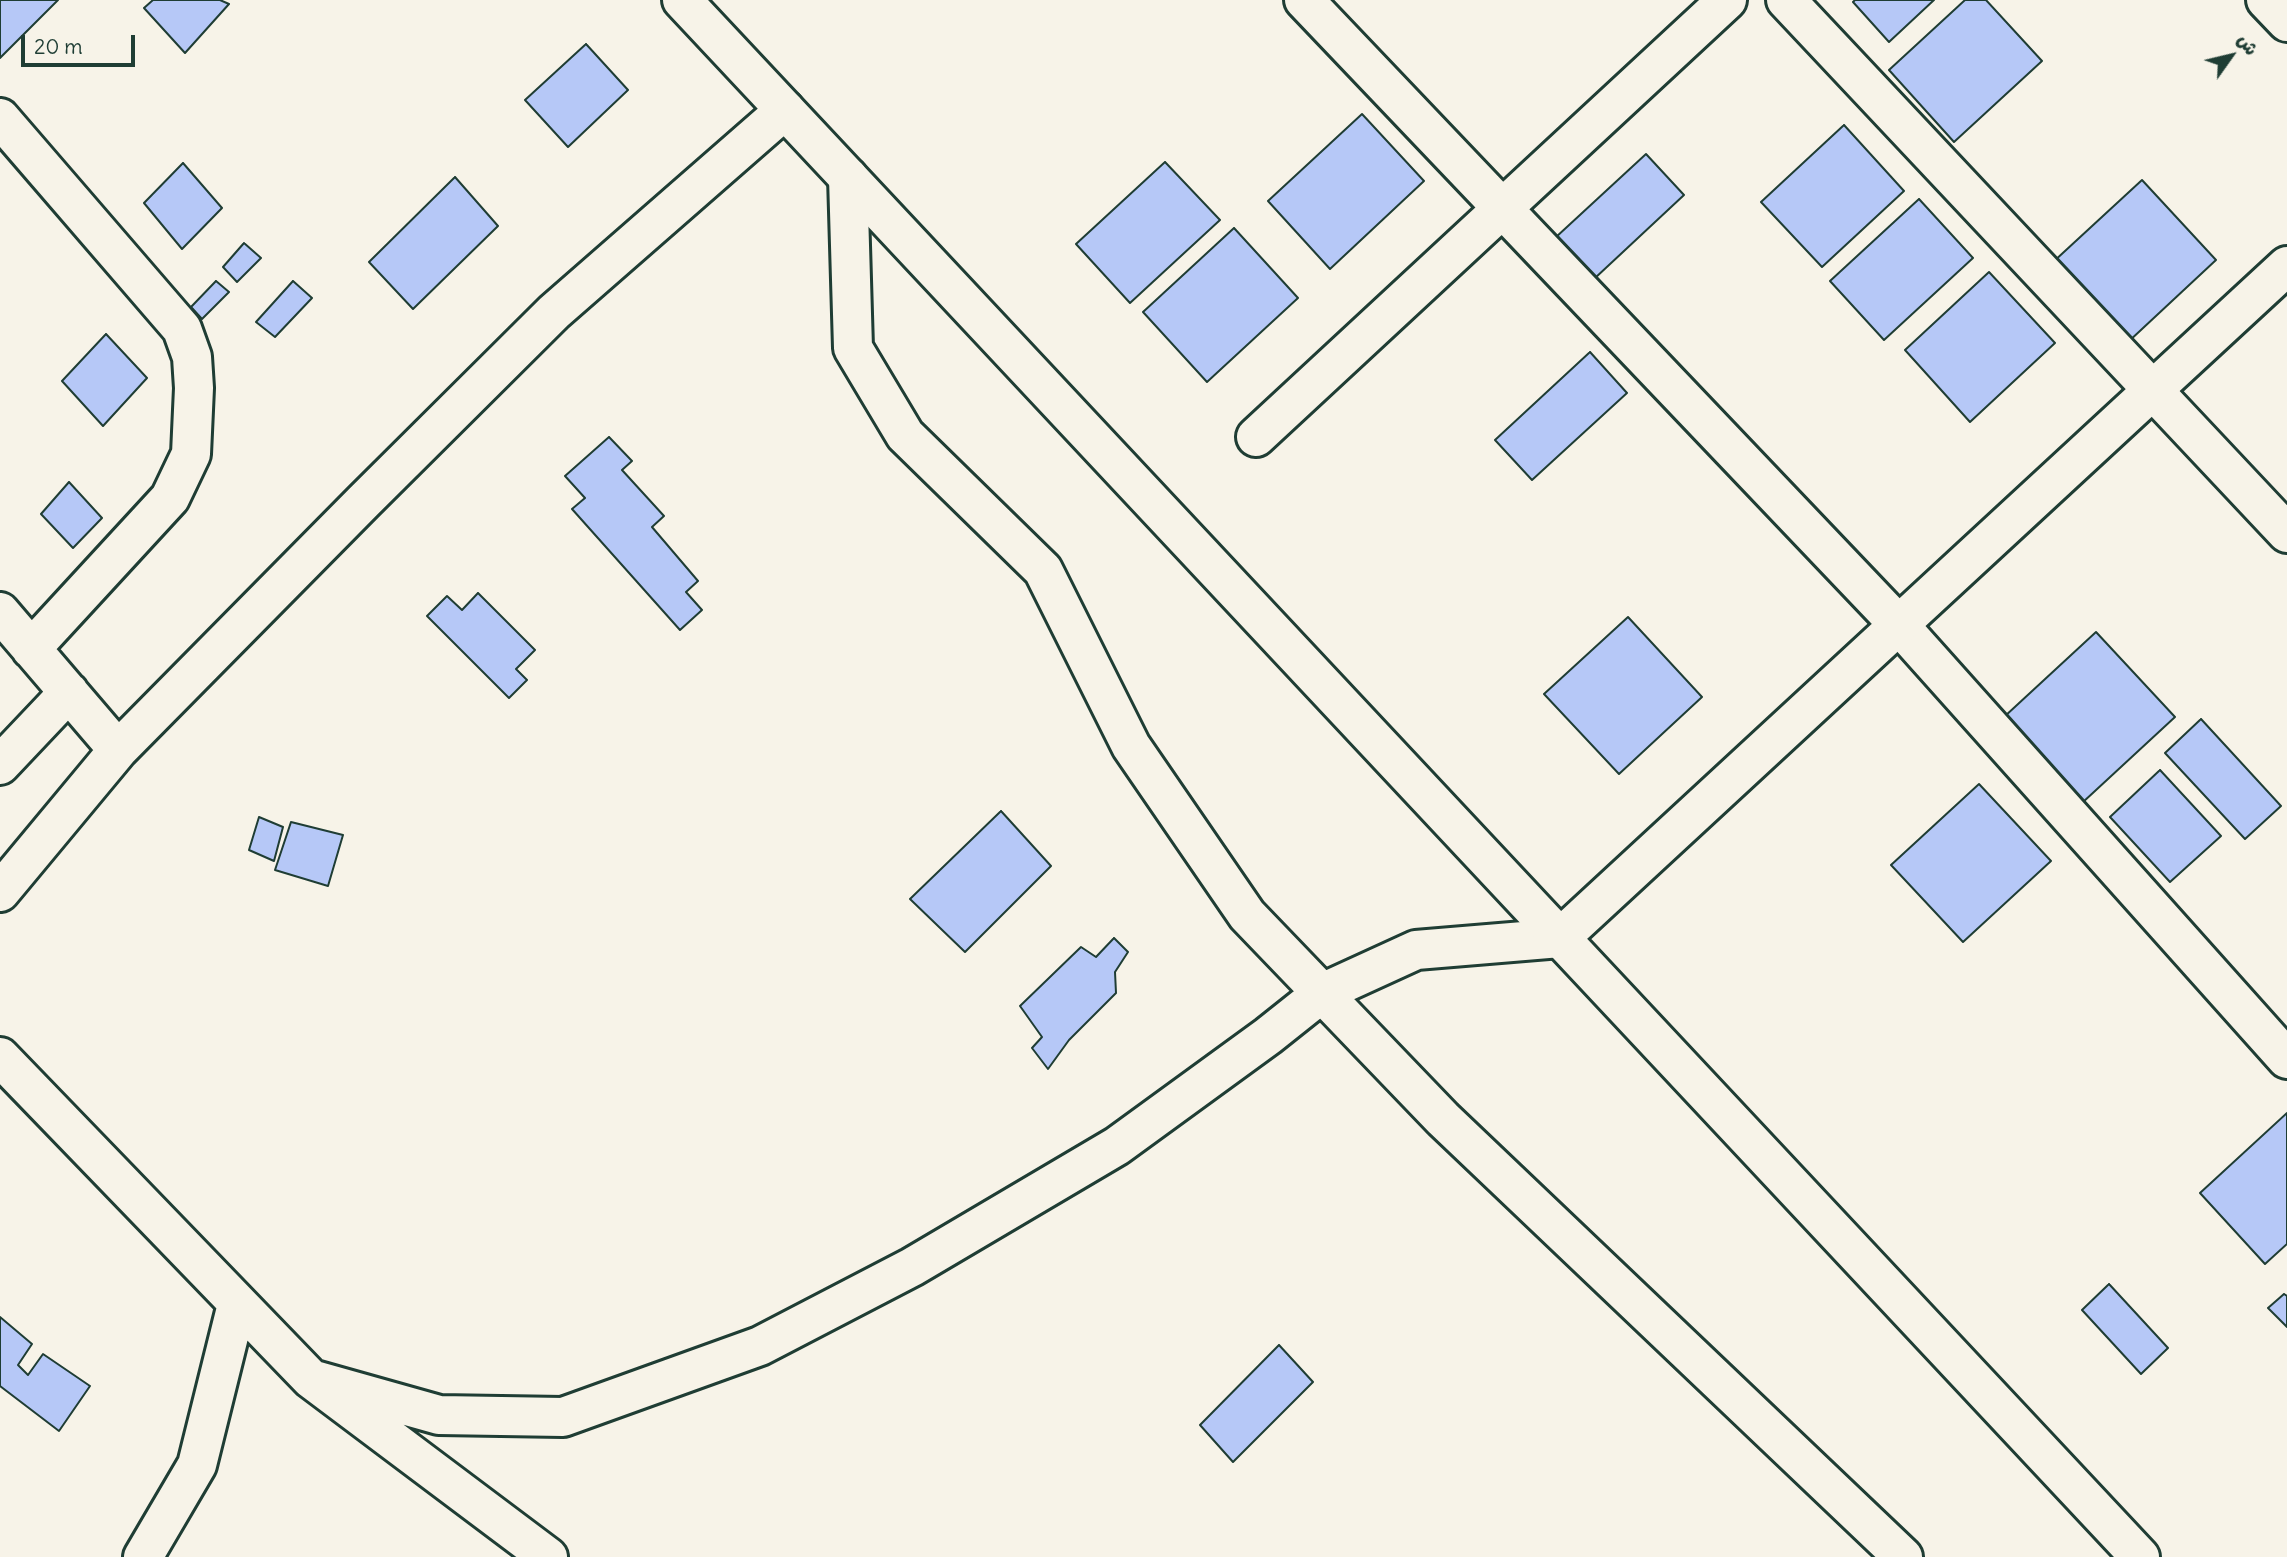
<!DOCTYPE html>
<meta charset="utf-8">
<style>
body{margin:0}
#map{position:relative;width:2287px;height:1557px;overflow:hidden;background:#f7f3e8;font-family:Delius,"Playpen Sans Arabic",sans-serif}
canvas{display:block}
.north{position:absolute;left:2196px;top:21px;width:70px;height:70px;-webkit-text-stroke:5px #f7f3e8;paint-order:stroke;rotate:56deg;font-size:19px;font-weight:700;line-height:28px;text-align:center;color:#1f3d34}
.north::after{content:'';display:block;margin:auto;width:24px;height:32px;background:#1f3d34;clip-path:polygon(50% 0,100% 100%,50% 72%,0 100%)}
.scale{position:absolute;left:21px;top:35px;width:114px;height:32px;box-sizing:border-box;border:4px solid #1f3d34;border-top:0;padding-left:9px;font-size:21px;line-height:24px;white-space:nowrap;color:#1f3d34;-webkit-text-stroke:5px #f7f3e8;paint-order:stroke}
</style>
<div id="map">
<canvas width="2287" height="1557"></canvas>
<div class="north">ش</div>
<div class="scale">20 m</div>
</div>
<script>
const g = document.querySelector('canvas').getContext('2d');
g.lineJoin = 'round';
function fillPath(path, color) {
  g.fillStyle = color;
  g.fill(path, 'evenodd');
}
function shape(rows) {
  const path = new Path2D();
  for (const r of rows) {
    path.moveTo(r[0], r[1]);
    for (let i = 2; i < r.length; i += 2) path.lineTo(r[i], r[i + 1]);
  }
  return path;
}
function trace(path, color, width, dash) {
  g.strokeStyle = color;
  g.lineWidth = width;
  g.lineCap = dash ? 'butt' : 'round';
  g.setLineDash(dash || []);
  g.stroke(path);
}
const building = shape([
 [0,0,58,0,0,58,0,0],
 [153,0,220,0,229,4,185,53,144,8,153,0],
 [1855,0,1934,0,1889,42,1853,2,1855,0],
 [1965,0,1986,0,2042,61,1954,142,1889,70,1965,0],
 [586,44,628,90,568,147,525,100,586,44],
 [1362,114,1424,181,1330,269,1268,201,1362,114],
 [1844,125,1904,191,1822,267,1761,202,1844,125],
 [1646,154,1684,195,1594,279,1555,238,1646,154],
 [1165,162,1220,220,1130,303,1076,244,1165,162],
 [183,163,222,208,182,249,144,203,183,163],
 [455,177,498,226,413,309,369,262,455,177],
 [2142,180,2216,260,2127,343,2052,263,2142,180],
 [1919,199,1973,258,1884,340,1830,281,1919,199],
 [1234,228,1298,298,1207,382,1143,312,1234,228],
 [244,243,261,258,237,282,223,267,244,243],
 [1989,272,2055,343,1970,422,1905,350,1989,272],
 [216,281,229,292,202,319,191,307,216,281],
 [293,281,312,298,275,337,256,322,293,281],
 [106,334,147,378,103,426,62,381,106,334],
 [1590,352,1627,393,1532,480,1495,440,1590,352],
 [609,437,632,461,622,470,664,516,652,527,698,581,686,592,702,610,680,630,572,509,585,498,565,476,609,437],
 [69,482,102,518,73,548,41,514,69,482],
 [478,593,535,650,516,669,527,680,509,698,427,616,447,596,462,610,478,593],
 [1628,617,1702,697,1619,774,1544,694,1628,617],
 [2096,632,2175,717,2082,803,2004,717,2096,632],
 [2201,719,2281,806,2245,839,2165,753,2201,719],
 [2160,770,2221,836,2170,882,2110,817,2160,770],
 [1979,784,2051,861,1963,942,1891,865,1979,784],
 [1001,811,1051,866,965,952,910,899,1001,811],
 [259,817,283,827,274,861,249,850,259,817],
 [291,822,343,835,328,886,275,870,291,822],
 [1114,938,1128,952,1115,972,1116,993,1069,1040,1048,1069,1032,1048,1042,1037,1020,1006,1081,947,1096,957,1114,938],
 [2287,1113,2287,1244,2265,1264,2200,1193,2287,1113],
 [2109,1284,2168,1348,2141,1374,2082,1310,2109,1284],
 [2284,1294,2287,1296,2287,1327,2268,1308,2284,1294],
 [0,1317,32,1344,18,1365,28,1375,43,1354,90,1386,59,1431,0,1386,0,1317],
 [1279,1345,1313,1382,1233,1462,1200,1425,1279,1345]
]);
fillPath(building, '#b6c8f7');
trace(building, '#1f3d34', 2);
const minor = shape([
 [1304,0,1899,625,2287,1059],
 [1786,0,2287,533],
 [2266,0,2287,22],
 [0,118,182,329,192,357,194,388,191,454,170,498,31,649],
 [848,177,853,348,905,435,1043,570,1131,746,1247,915,1443,1119,1903,1557],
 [1256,437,1727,0],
 [0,612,118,750],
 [0,765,69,692],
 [0,892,118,750,363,502,554,312,785,110],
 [0,1057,311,1379,548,1557],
 [311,1379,439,1415,563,1417,760,1346,912,1267,1117,1146,1268,1036,1322,993,1416,950,1560,938],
 [143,1557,197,1465,237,1304]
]);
const tertiary = shape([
 [682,0,2140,1557],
 [1560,938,2287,266]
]);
trace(minor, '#1f3d34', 44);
trace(tertiary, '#1f3d34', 44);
trace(minor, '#f7f3e8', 38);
trace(tertiary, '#f7f3e8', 38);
</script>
